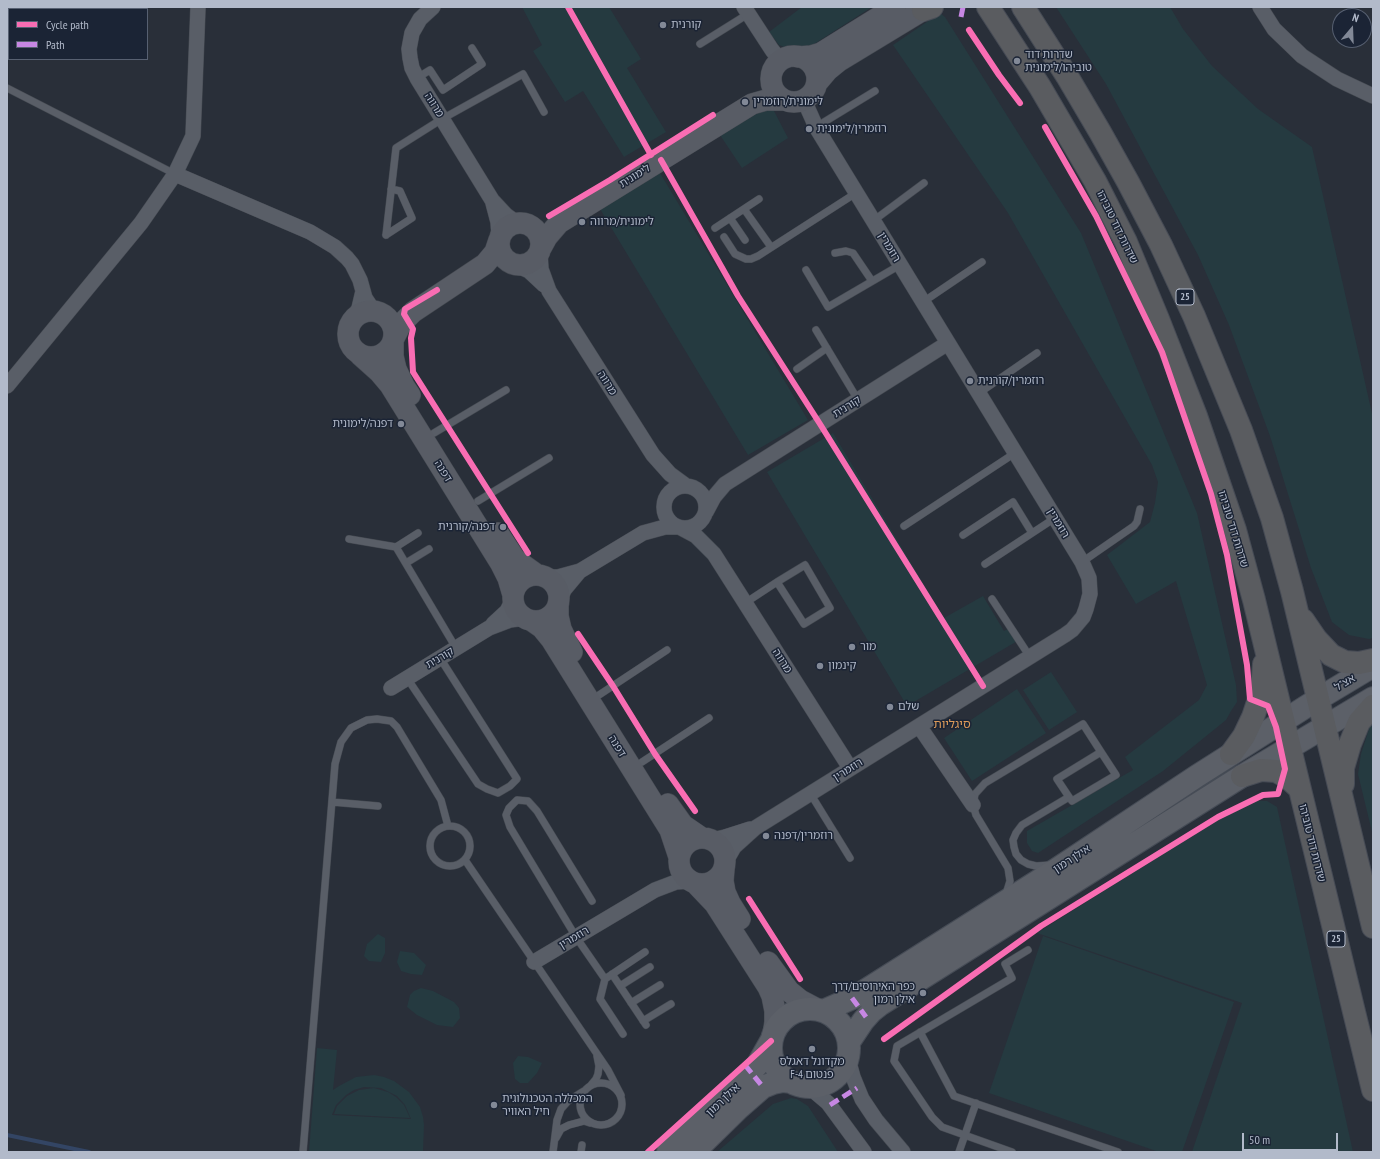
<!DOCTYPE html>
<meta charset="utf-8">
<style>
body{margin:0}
#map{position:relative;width:1380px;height:1159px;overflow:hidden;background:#292f39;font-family:"PT Sans Narrow",sans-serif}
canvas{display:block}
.frame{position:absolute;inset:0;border:8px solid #b2baca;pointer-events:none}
.legend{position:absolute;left:8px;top:8px;width:140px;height:52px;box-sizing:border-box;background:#1b2435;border:1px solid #576071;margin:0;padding:5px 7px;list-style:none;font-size:12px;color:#b2baca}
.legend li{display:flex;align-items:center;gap:8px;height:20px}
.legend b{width:20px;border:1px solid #576071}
.north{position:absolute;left:1332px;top:8px;width:40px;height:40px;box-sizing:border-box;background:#1b2435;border:1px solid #576071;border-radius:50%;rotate:19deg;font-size:11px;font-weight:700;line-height:16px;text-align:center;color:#b2baca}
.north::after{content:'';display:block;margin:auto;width:14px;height:18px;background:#828997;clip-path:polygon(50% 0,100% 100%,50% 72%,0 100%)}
.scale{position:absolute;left:1242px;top:1133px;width:96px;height:18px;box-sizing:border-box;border:2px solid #b2baca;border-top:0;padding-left:5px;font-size:12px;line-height:14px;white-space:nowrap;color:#b2baca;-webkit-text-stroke:3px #1b2435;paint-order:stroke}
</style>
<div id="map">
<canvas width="1380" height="1159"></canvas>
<div class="frame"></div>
<ul class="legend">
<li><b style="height:5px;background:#f96db3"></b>Cycle path</li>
<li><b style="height:5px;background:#c787e3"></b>Path</li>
</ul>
<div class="north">N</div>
<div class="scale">50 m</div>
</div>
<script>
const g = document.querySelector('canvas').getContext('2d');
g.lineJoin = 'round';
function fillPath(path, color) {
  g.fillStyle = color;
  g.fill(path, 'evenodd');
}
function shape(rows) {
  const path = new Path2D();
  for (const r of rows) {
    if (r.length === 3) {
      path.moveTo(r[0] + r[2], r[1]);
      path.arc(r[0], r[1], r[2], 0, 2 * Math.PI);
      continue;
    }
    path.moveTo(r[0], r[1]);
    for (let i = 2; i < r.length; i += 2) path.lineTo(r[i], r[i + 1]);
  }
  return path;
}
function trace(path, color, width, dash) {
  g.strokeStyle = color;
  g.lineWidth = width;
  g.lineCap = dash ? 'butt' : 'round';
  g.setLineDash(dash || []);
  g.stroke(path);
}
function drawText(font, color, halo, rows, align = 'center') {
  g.font = font + ' "PT Sans Narrow","Noto Sans Hebrew",sans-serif';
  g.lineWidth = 3;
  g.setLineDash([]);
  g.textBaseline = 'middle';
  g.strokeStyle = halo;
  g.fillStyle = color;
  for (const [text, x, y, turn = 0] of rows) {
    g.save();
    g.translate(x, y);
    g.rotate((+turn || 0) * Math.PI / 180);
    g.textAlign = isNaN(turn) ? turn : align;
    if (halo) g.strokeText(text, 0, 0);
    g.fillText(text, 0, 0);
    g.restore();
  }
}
fillPath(shape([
 [522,7,609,7,641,59,627,68,666,132,624,157,583,91,565,102,533,51,542,45],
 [802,7,872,7,814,44,795,51,779,45,769,32],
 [1056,7,1170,7,1183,29,1212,66,1258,109,1312,147,1373,418,1373,638,1369,639,1349,635,1332,622,1311,568,1270,436,1229,325,1198,255,1106,84],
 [940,13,945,17,1081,233,1197,513,1236,685,1237,702,1231,711,1226,720,1163,771,1038,853,1032,851,1027,843,1027,831,1133,770,1125,757,1199,700,1207,685,1176,581,1136,604,1107,555,1150,522,1155,503,1158,482,1152,465,1008,213,893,45],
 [765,109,774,111,788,138,742,168,720,135],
 [660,173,808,420,748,455,600,209],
 [833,433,944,618,983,596,1004,631,1011,627,1019,640,907,706,767,472],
 [1051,672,1077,712,1049,730,1023,690],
 [1017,689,1046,733,972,781,944,738],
 [1373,723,1373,836,1358,774,1361,754,1370,726],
 [1257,801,1267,801,1277,807,1353,1152,1192,1152,1242,1003,1037,933,1239,806],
 [378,934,385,938,385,953,381,962,369,961,364,956,367,944],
 [1043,936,1234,1002,1182,1152,1159,1152,989,1093],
 [400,951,414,953,426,965,422,975,411,974,401,971,397,962],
 [421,988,433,991,454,1002,459,1008,460,1018,453,1027,437,1025,417,1015,407,1007,410,995,414,991],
 [317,1048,337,1050,333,1090,339,1086,356,1077,374,1075,384,1077,394,1081,409,1092,420,1107,423,1117,424,1125,423,1152,309,1152],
 [364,1087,381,1088,397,1096,405,1105,411,1119,332,1115,336,1105,346,1095,354,1090],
 [518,1056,528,1057,542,1063,537,1073,528,1083,520,1083,515,1079,513,1063],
 [374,1088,388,1092,396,1097,404,1105,410,1118,334,1114,337,1106,347,1096,359,1090],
 [791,1098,797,1099,808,1106,838,1152,717,1152,773,1104]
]), '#253a40');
trace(shape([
 [7,1135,89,1152]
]), '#334564', 4);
const lane = shape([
 [700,44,748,14],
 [417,78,430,70,443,90,482,64,472,48],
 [7,88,175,174],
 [816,127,875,91],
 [744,209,771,247],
 [730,218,745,240],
 [873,221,924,183],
 [715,228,759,199],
 [386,235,396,148,442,119,523,74,544,112],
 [386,235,412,218,400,191,391,189],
 [724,237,735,254,746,259,751,259,758,256,856,193],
 [835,253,846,251,853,253,872,281],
 [806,270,828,307,900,265],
 [923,302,982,262],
 [816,330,858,400],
 [797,369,827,348],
 [979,393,1037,353],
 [434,433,506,390],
 [478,501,549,458],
 [904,526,1015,453],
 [963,535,1013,502,1032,533],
 [349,539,396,547,456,648],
 [396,547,418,533],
 [1082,562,1134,526,1137,522,1140,509],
 [406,563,429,549],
 [985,564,1055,518],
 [805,565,830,608,804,624,777,582,805,565],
 [992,599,1030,657],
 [745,603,777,582],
 [407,678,478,784,487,789,498,793,510,786,517,779,440,658],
 [599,695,667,650],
 [642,762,709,718],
 [810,793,850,858],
 [1069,797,1072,801,1116,775,1101,752],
 [332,802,378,806],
 [450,846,20],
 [465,860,608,1070,621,1095],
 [1006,894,1010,881,1008,868,976,815,973,805,975,794,985,783,1083,724,1101,752,1057,779,1069,797,1022,825,1016,833,1013,840,1014,847,1016,854,1021,860,1028,864,1036,866,1050,865],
 [592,901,537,811,528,801,517,800,509,808,506,815,510,827,576,937,605,979,645,952],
 [612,974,646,1025],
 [605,979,600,999,623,1034],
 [620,986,650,967],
 [631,1003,660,985],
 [643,1021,671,1004],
 [920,1032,954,1096,1118,1152],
 [601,1104,21],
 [591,1085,596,1079,598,1074,599,1066,597,1056],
 [556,1138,561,1129,569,1125,584,1121,590,1123],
 [303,1152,335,764,341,742,351,728,367,720,377,719,391,721,397,727,441,800,448,826],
 [553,1152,557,1120,561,1109,568,1101,584,1091],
 [581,1152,582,1145],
 [959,1152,976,1103],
 [1012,1152,942,1127,932,1117,894,1061,897,1046,1012,978,1005,964,1028,950]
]);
const street = shape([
 [433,7,420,19,412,33,409,49,410,58,412,68,417,78,492,200,506,215,517,223],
 [744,7,772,50,780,60],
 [1260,7,1274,29,1302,56,1337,79,1373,96],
 [175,174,310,232,335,247,347,258,352,264,360,280,365,298,371,307,377,312],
 [493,203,498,222,499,237],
 [540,252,541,269,549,291,653,455,670,474,685,485],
 [516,265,529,271,544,285],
 [353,320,359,308,363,291],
 [7,386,141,223,175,174,193,136,198,7],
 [685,507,21],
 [706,512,714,497,725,484,948,343],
 [681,528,696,536,714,554,850,768],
 [544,576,551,577,558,577,580,571,643,533,665,527,678,527],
 [559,602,564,590,579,572],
 [493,624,507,611,513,599],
 [391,688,489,628,510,620,525,618],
 [919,726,973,805],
 [712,840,725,837,750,829],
 [726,861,734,847,755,828,1065,635,1072,630,1083,617,1086,609,1090,594,1089,578,1082,562,816,127,804,100],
 [534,962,655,890,676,882,691,881],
 [850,1051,850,1066,853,1077,862,1099,876,1120,903,1152],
 [804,1087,815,1092,828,1103,864,1152]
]);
const secondary = shape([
 [794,79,23],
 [798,57,811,56,821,53,895,7],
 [817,83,828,70,839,61,928,7],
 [520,244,21],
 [541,248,547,237,559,223,752,104,766,100,783,100],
 [371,334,23],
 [394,338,401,324,413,312,485,264,495,252,499,240],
 [393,342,393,356,396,369,404,386,410,395],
 [360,355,379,372,390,385,501,564,508,578,513,595],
 [498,533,515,559,536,574],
 [536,598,23],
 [558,605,558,616,561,629,572,652],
 [532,621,542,628,551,639,670,830,679,857],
 [668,804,683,825,702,838],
 [702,861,23],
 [724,869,723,881,725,892,730,903,740,919],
 [695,883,715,904,768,987,772,996,775,1011,775,1022,773,1035],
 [768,962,789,991,800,1000,817,1009]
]);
const primary = shape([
 [810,1048,39],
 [823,1011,855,997,1057,869,1197,776,1318,699,1373,666],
 [849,1042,863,1021,871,1012,881,1004,1242,776,1373,698],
 [668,1152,745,1079,758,1064,771,1041],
 [694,1152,739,1108,763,1087,773,1083,783,1081,792,1082]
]);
const highway = shape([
 [988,7,1040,87,1095,181,1126,242,1158,319,1196,416,1235,530,1254,600,1373,1090],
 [1023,7,1067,76,1100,132,1128,182,1161,245,1194,316,1241,430,1272,518,1292,591,1373,927],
 [923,10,932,7],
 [1303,620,1316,639,1331,655,1345,662,1359,663,1373,660],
 [1231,754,1244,736,1253,717,1262,690,1264,664],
 [1242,776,1261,770,1276,771,1287,777,1299,788],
 [1343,784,1343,768,1350,744,1359,722,1373,706]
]);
trace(lane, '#454a52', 8);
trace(street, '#454a52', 16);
trace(secondary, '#454a52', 22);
trace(primary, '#464c56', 24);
trace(highway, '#464b55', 24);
trace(lane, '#595e67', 7);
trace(street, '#595e67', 15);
trace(secondary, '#585c65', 21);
trace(primary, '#5c6068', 22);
trace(highway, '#5a5c60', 22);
trace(shape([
 [961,17,963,7],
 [852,998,866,1017],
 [745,1065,763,1087],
 [830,1105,857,1088]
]), '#c787e3', 5, [10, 5]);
trace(shape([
 [568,7,651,155],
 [969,30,999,75,1020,103],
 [661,160,738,296,820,424,983,686],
 [549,216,610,180,713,115],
 [437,290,405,309,404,314,413,329,411,338,413,372,528,553],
 [578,634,613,686,655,754,695,811],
 [749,899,800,979],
 [884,1039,1041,926,1218,817,1263,795,1278,794,1285,769,1276,727,1268,706,1250,699,1247,665,1227,555,1211,494,1162,352,1096,216,1045,127],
 [648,1152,771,1041]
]), '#f96db3', 6);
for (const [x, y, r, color] of [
 [663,25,4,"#828997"],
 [1017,61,4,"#828997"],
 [745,102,4,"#828997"],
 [809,129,4,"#828997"],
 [582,222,4,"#828997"],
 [970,381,4,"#828997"],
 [401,424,4,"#828997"],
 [503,527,4,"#828997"],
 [852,647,4,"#828997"],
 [820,666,4,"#828997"],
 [890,707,4,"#828997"],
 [766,836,4,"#828997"],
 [923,993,4,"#828997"],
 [812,1049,4,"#828997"],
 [494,1105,4,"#828997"]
]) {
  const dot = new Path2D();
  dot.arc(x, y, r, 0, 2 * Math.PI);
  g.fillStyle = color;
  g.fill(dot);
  trace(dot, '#1b2435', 1.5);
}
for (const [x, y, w] of [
 [1185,297,18],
 [1336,939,18]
]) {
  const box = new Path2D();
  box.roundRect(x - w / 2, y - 8, w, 16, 3);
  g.fillStyle = '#1b2435';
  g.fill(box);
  trace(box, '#b2baca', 1);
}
drawText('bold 10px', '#b2baca', null, [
 ["25",1185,297],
 ["25",1336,939]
]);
drawText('11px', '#b2baca', '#1b2435', [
 ["קורנית",671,25],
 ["שדרות דוד",1025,55],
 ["טוביהו/לימונית",1025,68],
 ["לימונית/רוזמרין",753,102],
 ["רוזמרין/לימונית",817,129],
 ["לימונית/מרווה",590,222],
 ["רוזמרין/קורנית",978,381],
 ["דפנה/לימונית",393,424,"right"],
 ["דפנה/קורנית",495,527,"right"],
 ["מור",860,647],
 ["קינמון",828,666],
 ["שלם",898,707],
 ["רוזמרין/דפנה",774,836],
 ["כפר האירוסים/דרך",915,987,"right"],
 ["אילן רמון",915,1000,"right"],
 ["מקדונל דאגלס",812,1062,"center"],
 ["F-4 פנטום",812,1075,"center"],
 ["המכללה הטכנולוגית",502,1099],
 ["חיל האוויר",502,1112]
], 'left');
drawText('11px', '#b2baca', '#1b2435', [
 ["מרווה",434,105,58],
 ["לימונית",635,176,-32],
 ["שדרות דוד טוביהו",1117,227,64],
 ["רוזמרין",889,247,59],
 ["מרווה",607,383,58],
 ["קורנית",847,407,-32],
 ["דפנה",443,471,58],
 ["רוזמרין",1058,523,59],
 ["שדרות דוד טוביהו",1233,529,73],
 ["קורנית",440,658,-31],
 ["מרווה",782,661,57],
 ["אצ\"ל",1345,683,-31],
 ["דפנה",617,746,58],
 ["רוזמרין",848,770,-32],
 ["שדרות דוד טוביהו",1312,843,76],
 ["אילן רמון",1072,859,-33],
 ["רוזמרין",574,938,-31],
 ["אילן רמון",723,1100,-44]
]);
drawText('12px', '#dd9b5a', '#1b2435', [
 ["סיגליות",952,725]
]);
</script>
